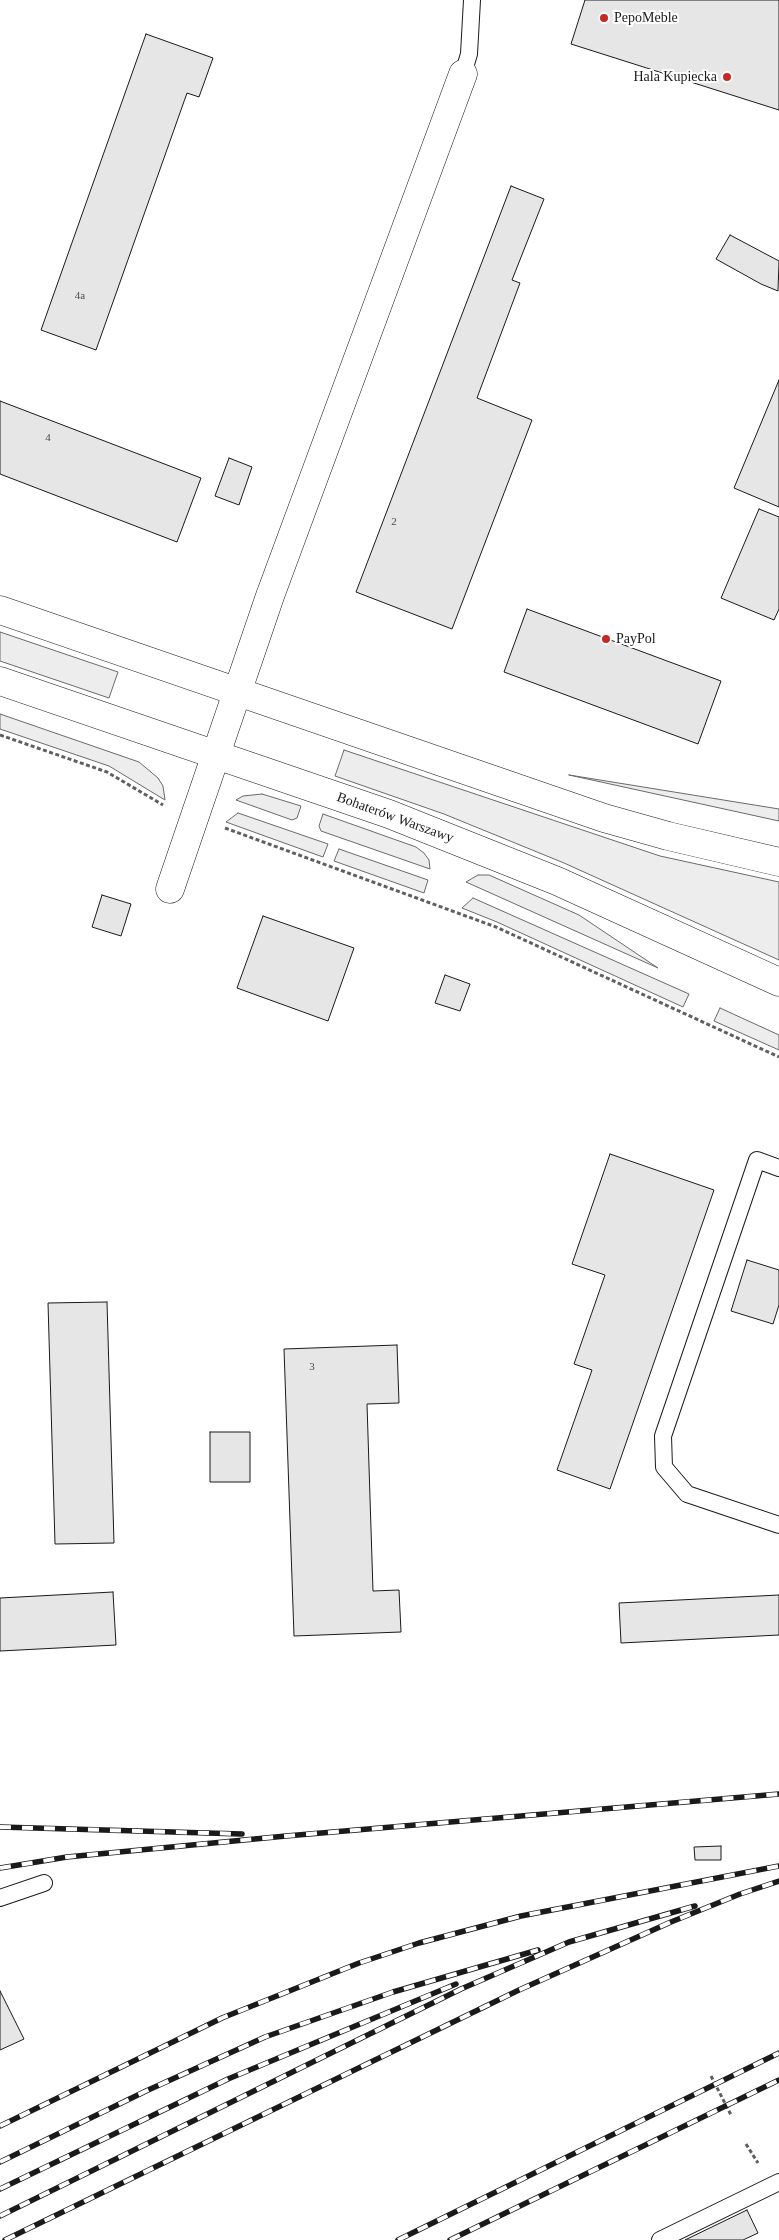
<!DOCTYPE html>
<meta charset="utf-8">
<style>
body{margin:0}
canvas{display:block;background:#fff}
</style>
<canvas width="779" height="2240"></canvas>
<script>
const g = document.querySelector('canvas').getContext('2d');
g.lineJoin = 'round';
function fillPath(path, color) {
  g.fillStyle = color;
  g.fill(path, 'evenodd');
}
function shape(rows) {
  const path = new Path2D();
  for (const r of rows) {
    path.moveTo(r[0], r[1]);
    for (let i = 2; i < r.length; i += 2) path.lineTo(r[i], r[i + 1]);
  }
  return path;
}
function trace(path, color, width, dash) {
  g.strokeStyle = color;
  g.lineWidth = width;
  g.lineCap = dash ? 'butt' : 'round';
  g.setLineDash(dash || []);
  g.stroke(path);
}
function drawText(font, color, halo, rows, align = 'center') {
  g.font = font + ' Georgia,serif';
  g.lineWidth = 4;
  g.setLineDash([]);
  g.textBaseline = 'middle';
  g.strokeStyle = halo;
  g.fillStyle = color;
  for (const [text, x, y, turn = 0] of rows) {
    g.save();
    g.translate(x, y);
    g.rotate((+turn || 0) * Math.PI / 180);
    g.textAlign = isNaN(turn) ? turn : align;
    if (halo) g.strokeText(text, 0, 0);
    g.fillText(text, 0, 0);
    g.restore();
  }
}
const built = shape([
 [0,632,118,672,109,698,0,661,0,632],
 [0,714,139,762,158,778,163,786,165,800,109,766,0,729,0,714],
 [344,750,660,856,779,882,779,960,564,863,444,814,335,776,344,750],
 [569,775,779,809,779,821,569,775],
 [262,794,301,806,297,818,292,820,236,800,243,796,262,794],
 [238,813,328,844,323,857,226,822,238,813],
 [323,814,416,847,424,853,429,860,430,869,321,831,319,826,323,814],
 [339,849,428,880,424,893,334,861,339,849],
 [478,875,489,875,579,915,658,968,466,882,478,875],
 [473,898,689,994,683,1007,497,922,462,908,473,898],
 [720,1008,779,1035,779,1050,714,1021,720,1008]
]);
fillPath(built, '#ededed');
trace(built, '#6a6a6a', 1);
const building = shape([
 [585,0,779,0,779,110,571,44,585,0],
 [146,34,213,58,199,97,187,93,96,350,41,330,146,34],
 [511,186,544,199,512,280,520,283,477,398,532,420,452,629,356,592,511,186],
 [730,235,779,261,778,291,761,284,716,259,730,235],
 [779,380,779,507,734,488,779,380],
 [0,401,201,478,177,542,0,474,0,401],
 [229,458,252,467,239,505,215,496,229,458],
 [759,509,779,517,779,609,774,620,721,598,759,509],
 [527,609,721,681,698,744,504,672,527,609],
 [102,895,131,904,121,936,92,927,102,895],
 [263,916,354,948,328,1021,237,988,263,916],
 [445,975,470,984,460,1011,435,1003,445,975],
 [610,1154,714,1190,610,1489,557,1470,592,1370,574,1364,605,1275,572,1264,610,1154],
 [747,1260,779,1270,779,1305,773,1324,731,1311,747,1260],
 [107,1302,114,1543,55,1544,48,1303,107,1302],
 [397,1345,399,1403,367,1404,373,1591,399,1590,401,1632,294,1636,284,1349,397,1345],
 [210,1432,250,1432,250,1482,210,1482,210,1432],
 [113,1592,116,1645,0,1651,0,1598,113,1592],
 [779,1595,779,1635,621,1643,619,1603,779,1595],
 [721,1846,721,1860,695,1860,694,1847,721,1846],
 [0,1991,24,2039,0,2050,0,1991],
 [747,2210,758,2233,743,2240,685,2240,747,2210]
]);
fillPath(building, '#e6e6e6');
trace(building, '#1a1a1a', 1);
const service = shape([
 [463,74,469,54,472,0],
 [779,1168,757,1160,663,1436,664,1467,687,1494,779,1525],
 [0,1898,44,1883],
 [660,2240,779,2182]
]);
const minor = shape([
 [170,889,270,596,463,74]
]);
const tertiary = shape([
 [0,610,604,818,668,836,779,862],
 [0,681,389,814,557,881,779,982]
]);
trace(service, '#1a1a1a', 18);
trace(minor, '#1a1a1a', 29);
trace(tertiary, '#1a1a1a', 29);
trace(shape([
 [0,735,107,772,163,805],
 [225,828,496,927,779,1057],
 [711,2076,731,2115],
 [746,2144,758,2163]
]), '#5f5f5f', 3, [4, 2.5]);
trace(service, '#fff', 16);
trace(minor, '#fff', 28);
trace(tertiary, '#fff', 28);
const rail = shape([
 [0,1827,242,1834],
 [0,1868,67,1857,286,1836,779,1794],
 [0,2126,222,2018,359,1963,419,1943,521,1916,779,1866],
 [0,2162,146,2091,265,2037,393,1992,538,1950],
 [0,2189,228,2079,456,1984],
 [0,2216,461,1989,569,1942,695,1906],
 [5,2240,519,1990,671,1922,740,1894,779,1881],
 [398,2240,779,2053],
 [450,2240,779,2080]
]);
trace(rail, '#1a1a1a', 5.5);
trace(rail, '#fff', 4, [11]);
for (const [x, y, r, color] of [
 [604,18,5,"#c62828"],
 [727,77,5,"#c62828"],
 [606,639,5,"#c62828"]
]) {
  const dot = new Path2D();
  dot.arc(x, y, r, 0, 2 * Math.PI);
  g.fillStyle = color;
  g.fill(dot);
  trace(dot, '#fff', 2);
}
drawText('11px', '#4d4d4d', null, [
 ["4a",80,296],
 ["4",48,438],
 ["2",394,522],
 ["3",312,1367]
]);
drawText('14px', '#1a1a1a', '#fff', [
 ["PepoMeble",614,18],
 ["Hala Kupiecka",717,77,"right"],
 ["PayPol",616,639]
], 'left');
drawText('14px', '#1a1a1a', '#fff', [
 ["Bohaterów Warszawy",395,818,20]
]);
</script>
